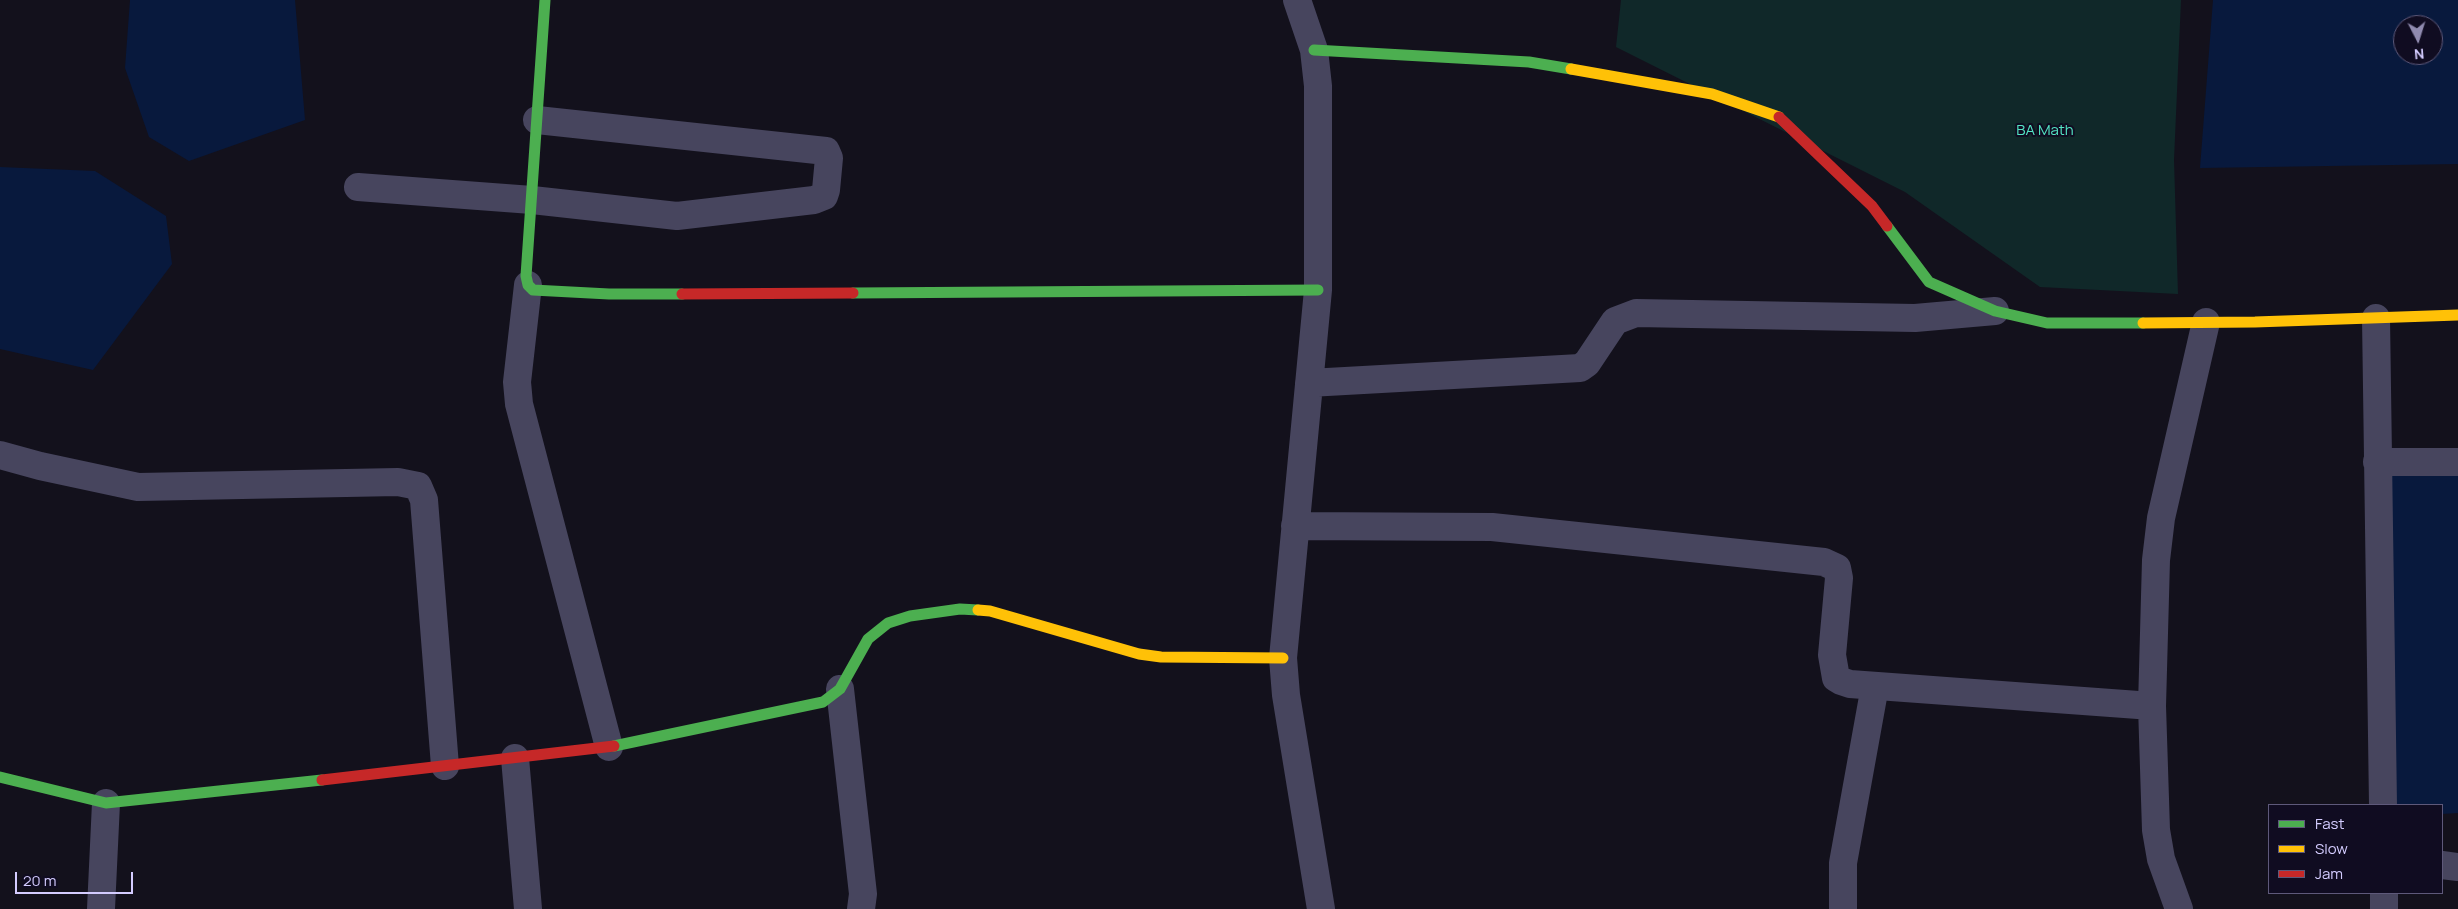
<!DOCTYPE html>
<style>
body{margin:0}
#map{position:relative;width:2458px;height:909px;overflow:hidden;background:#13111c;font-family:Manrope,sans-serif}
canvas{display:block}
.legend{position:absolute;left:2268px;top:804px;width:175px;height:90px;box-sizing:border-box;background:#100c21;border:1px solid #5e597a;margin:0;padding:6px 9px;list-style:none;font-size:15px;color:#d4ccff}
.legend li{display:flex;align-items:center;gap:10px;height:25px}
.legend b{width:25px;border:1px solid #5e597a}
.north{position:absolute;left:2393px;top:15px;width:50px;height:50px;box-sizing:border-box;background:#100c21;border:1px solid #5e597a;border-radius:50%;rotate:175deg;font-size:14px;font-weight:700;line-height:20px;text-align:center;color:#d4ccff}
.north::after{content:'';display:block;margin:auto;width:18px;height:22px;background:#908bb0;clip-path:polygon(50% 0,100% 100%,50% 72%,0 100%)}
.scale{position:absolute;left:15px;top:872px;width:118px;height:22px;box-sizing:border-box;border:2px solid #d4ccff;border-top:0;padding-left:6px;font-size:15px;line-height:18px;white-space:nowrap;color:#d4ccff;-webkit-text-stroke:4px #100c21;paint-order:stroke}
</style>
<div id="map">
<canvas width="2458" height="909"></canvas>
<ul class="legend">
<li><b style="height:6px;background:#4caf50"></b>Fast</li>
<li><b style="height:6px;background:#ffc107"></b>Slow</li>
<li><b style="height:6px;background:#c62828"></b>Jam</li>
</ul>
<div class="north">N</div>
<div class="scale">20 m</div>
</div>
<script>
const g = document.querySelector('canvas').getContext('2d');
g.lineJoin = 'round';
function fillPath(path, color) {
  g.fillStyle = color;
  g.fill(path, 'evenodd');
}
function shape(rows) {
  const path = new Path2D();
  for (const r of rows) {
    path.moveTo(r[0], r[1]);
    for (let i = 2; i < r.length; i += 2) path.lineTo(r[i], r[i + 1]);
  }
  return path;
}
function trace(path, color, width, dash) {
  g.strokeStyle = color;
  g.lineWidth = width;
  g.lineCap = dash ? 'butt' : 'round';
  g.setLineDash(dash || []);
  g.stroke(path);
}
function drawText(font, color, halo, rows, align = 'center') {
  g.font = font + ' Manrope,sans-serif';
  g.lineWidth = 4;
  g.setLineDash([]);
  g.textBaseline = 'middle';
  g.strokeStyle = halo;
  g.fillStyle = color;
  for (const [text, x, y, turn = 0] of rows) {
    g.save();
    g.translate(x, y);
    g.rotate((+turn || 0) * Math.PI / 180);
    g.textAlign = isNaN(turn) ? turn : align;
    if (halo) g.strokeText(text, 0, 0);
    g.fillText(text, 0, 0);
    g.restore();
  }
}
fillPath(shape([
 [1621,0,2181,0,2174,160,2178,294,2040,287,1905,192,1616,47]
]), '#102829');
fillPath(shape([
 [130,0,295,0,305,120,189,161,149,137,125,68],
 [2213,0,2458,0,2458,164,2200,168],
 [2403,25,2433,25,2433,55,2403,55],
 [0,167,95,171,166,216,172,264,93,370,0,349],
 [2380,474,2458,475,2458,813,2442,814,2442,805,2388,805]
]), '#08193d');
trace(shape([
 [1297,0,1314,50,1318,86,1318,290,1283,658,1286,695,1321,909],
 [358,187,532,200,677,216,814,200,824,196,826,190,829,158,826,151,537,120],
 [528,285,517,382,519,404,609,747],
 [2376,318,2383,805],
 [1309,383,1580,368,1587,363,1615,321,1636,313,1915,318,1995,311],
 [0,455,40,466,138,487,398,482,418,486,424,500,445,766],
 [2377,462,2458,462],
 [1295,526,1492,527,1824,562,1837,568,1839,578,1832,655,1836,678,1841,681,1850,684,2152,706],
 [840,689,863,894,861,909],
 [515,758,528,909],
 [2442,865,2458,867],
 [2384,893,2384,909],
 [101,909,106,803],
 [1843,909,1843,863,1875,686],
 [2179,909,2161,859,2156,830,2152,706,2156,560,2161,518,2206,322]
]), '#47455e', 28);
trace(shape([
 [545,0,526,276,528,285,533,290,609,294,682,294],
 [1314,50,1529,62,1571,69],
 [1887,226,1929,282,1995,311,2047,323,2143,323],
 [853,293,1318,290],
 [614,746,823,702,840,689,868,639,888,623,910,616,960,609,978,610],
 [0,777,106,803,322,780]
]), '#4caf50', 11);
trace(shape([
 [1571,69,1712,94,1779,117],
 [2143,323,2255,322,2458,315],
 [978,610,990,611,1139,654,1161,657,1283,658]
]), '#ffc107', 11);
trace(shape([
 [1779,117,1872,206,1887,226],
 [682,294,853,293],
 [322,780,614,746]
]), '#c62828', 11);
drawText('15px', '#53e5c4', '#100c21', [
 ["BA Math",2045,131]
]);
</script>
